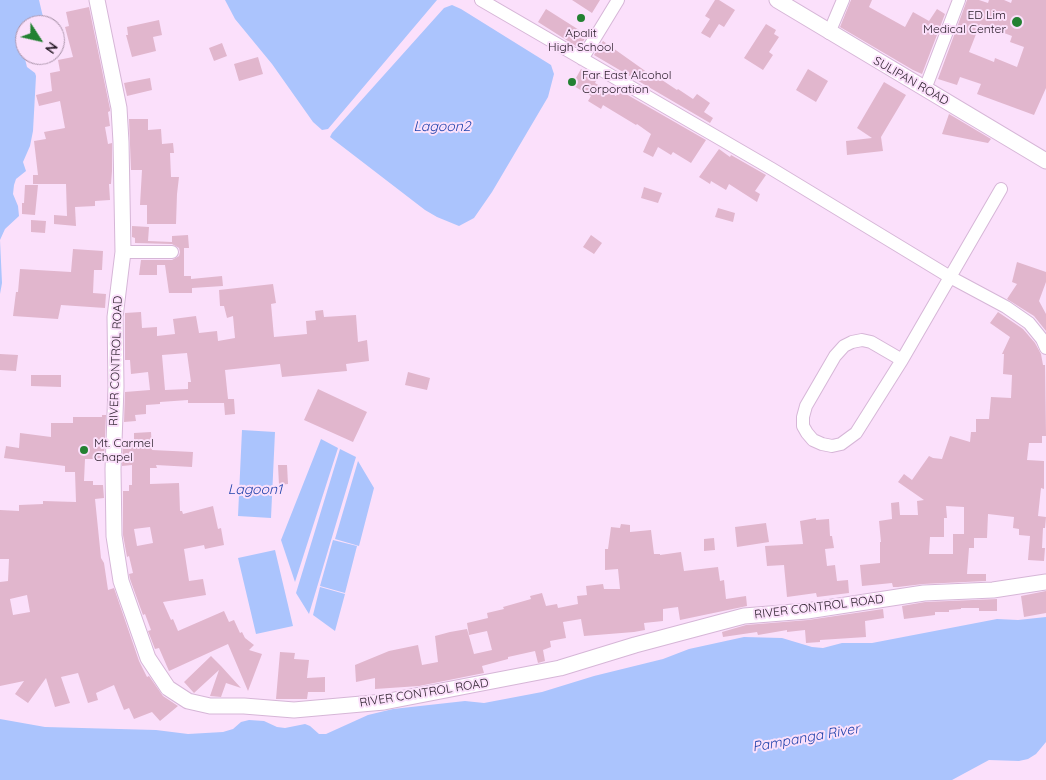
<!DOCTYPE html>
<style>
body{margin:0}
#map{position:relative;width:1046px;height:780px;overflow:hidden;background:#fbe0fb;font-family:Quicksand,sans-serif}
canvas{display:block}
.north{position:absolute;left:15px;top:15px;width:50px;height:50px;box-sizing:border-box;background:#fbe0fb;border:1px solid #a993a9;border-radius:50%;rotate:125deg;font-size:14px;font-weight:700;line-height:20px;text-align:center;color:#2d202d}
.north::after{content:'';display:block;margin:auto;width:18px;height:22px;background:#238132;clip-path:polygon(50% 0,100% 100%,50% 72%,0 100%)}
</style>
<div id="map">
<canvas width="1046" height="780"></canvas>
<div class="north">N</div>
</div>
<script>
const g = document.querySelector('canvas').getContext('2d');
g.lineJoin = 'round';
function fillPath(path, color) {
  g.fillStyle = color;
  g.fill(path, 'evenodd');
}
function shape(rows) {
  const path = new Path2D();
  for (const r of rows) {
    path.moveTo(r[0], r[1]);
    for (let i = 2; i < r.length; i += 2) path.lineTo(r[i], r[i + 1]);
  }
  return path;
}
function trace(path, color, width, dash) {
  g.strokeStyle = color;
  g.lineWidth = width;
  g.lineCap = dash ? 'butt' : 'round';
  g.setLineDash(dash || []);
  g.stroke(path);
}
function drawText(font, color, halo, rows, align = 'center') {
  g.font = font + ' Quicksand,sans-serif';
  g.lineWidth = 4;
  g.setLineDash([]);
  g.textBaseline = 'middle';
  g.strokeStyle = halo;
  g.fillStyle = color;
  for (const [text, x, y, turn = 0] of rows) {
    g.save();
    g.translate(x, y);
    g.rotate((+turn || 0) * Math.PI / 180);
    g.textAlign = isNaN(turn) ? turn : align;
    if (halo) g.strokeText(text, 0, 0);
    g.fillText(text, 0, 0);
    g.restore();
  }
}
fillPath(shape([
 [0,0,39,0,43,17,43,25,25,25,25,59,27,67,35,73,36,76,33,131,30,146,23,162,26,171,16,179,14,185,13,194,18,206,19,216,5,229,0,240,2,283,0,294],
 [225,0,437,0,328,129,322,130,313,122,272,64,235,19],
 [452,5,461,9,551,65,554,74,548,97,492,192,474,218,459,226,437,217,425,210,330,137,332,133,444,8],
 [242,430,275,432,271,518,238,516],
 [321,439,338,448,295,582,281,540],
 [340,449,356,457,309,614,296,593],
 [358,461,374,488,359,546,335,539],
 [333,540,357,546,345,593,320,586],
 [275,550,293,626,256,634,238,558],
 [320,587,345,594,335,631,313,615],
 [1046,617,1046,742,1036,754,1028,759,1019,761,989,760,952,780,0,780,0,719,45,727,156,730,188,734,223,732,233,729,241,722,249,720,264,721,277,727,285,728,305,724,310,726,319,734,326,734,368,715,393,709,465,701,484,703,542,692,594,676,663,659,689,649,744,637,782,638,812,647,823,648,842,643,872,643,997,619,1018,620]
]), '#abc4fd');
fillPath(shape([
 [572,0,600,0,592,13],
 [715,0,719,0,735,10,724,27,719,24,710,38,701,33,710,19,705,16],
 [851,0,872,0,869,7,905,27,913,12,929,21,937,9,945,14,922,74,913,70,840,27],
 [967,0,979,0,988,3,989,0,1004,0,1011,3,1012,0,1046,0,1046,88,1034,115,977,94,981,84,960,77,957,85,938,79],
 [980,24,1012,36,1010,42,1024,47,1017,67,995,58,994,62,969,52],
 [89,7,110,109,110,111,108,112,110,126,105,127,108,144,112,143,112,171,111,184,109,184,110,200,95,201,95,206,75,207,76,226,54,224,54,215,67,216,66,184,33,184,33,175,38,175,34,141,46,139,44,132,65,128,60,101,39,106,36,95,52,91,50,73,60,71,58,60,73,57,65,27,69,26,66,12],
 [546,9,587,35,579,48,538,22],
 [159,20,162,35,153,37,156,51,132,57,126,35,128,35,127,27],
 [766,24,776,30,774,34,779,37,769,52,773,55,763,70,744,58],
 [603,41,658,80,659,78,677,90,678,89,693,99,697,94,710,103,704,112,713,118,710,123,594,55],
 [222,43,227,56,214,61,209,48],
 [258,57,263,74,239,81,234,64],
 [581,69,597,79,595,83,616,96,619,90,706,140,691,163,673,152,671,155,658,147,653,157,643,152,651,134,637,124,636,125,603,105,601,109,588,101,591,96,572,85],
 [808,69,828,81,816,102,796,90],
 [150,78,152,90,127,96,124,83],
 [884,82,906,95,881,137,883,151,847,155,846,141,872,138,857,128],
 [949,114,991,139,988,143,942,134],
 [129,119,148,119,148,130,161,129,162,144,173,143,174,153,170,153,171,177,179,177,177,194,176,224,147,224,147,205,140,205,142,170,131,170],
 [719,149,730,157,731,155,766,175,755,191,760,194,757,202,729,184,726,190,711,181,710,184,699,177],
 [25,185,38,185,35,215,22,214,22,203,24,203],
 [644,187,662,193,658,203,641,198],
 [718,208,735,213,733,222,715,217],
 [31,220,46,221,45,233,31,232],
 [132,226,149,227,148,241,172,242,172,236,188,235,189,248,184,248,184,276,191,276,191,279,222,276,223,286,192,288,192,293,169,293,165,265,157,265,157,275,139,275,141,260,172,260,179,256,180,252,179,248,172,244,135,243,135,238,132,237],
 [591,235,602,243,594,254,583,247],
 [73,249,103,251,102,270,94,270,93,293,106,294,105,308,61,305,58,319,13,316,16,292,18,292,20,269,71,272],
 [1017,262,1046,272,1046,282,1039,301,1046,314,1046,331,1034,316,1007,299,1017,284,1012,282],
 [273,284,276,303,271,304,274,337,307,334,306,321,316,320,315,311,323,310,324,317,356,315,358,342,367,340,369,361,346,364,347,371,282,377,280,364,225,370,228,399,234,399,235,414,225,415,224,403,188,403,188,400,160,402,160,404,146,405,146,414,135,415,136,421,124,422,125,392,150,390,148,372,131,374,130,360,125,360,125,313,141,312,142,328,157,327,157,336,175,334,173,319,196,316,199,333,217,331,218,341,235,338,233,316,227,318,224,306,220,306,219,290],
 [187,353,191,382,188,382,188,389,165,390,162,355],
 [998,312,1023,329,1035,343,1041,354,1043,365,1045,365,1046,436,1042,436,1042,443,1029,443,1027,460,1044,461,1044,489,1041,488,1038,516,1046,517,1045,528,1043,528,1042,548,1045,548,1044,561,1028,560,1030,536,1019,535,1019,529,1013,528,1014,517,988,514,987,538,974,538,974,548,969,548,967,574,986,574,986,581,923,584,898,587,893,587,892,583,862,586,860,565,880,563,880,542,881,542,879,521,892,519,891,503,899,502,900,515,918,515,917,501,924,500,898,482,904,474,912,480,929,456,933,458,942,459,950,436,970,442,971,432,976,432,976,419,989,419,991,397,1011,398,1012,375,1003,374,1004,354,1002,354,1010,337,990,323],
 [946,506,964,507,964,534,953,534,953,554,929,554,930,537,944,537,944,518,947,518],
 [0,354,18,355,16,371,0,370],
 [408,372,430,378,427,390,405,385],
 [31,375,61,375,61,387,31,386],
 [318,389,367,412,353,442,304,420],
 [102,415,106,415,104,459,85,459,84,481,93,481,93,485,103,485,104,498,95,499,101,558,104,563,108,590,114,588,139,661,147,677,149,676,163,696,178,706,160,721,152,712,134,719,129,708,124,710,114,685,96,693,98,700,88,703,78,673,61,677,70,703,55,707,46,678,28,703,15,694,24,681,0,686,0,582,8,581,9,559,0,559,0,510,19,511,19,505,43,504,43,501,76,502,75,472,65,472,65,466,4,458,6,446,19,448,20,433,51,437,51,423,73,423,73,417,102,417],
 [27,595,30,612,13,615,10,599],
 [151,432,152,450,193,452,192,467,156,465,157,468,150,468,150,484,179,483,180,511,182,511,183,514,213,506,218,529,221,528,224,545,205,549,204,545,184,549,189,581,203,579,206,595,163,602,171,620,173,619,178,631,224,611,229,622,234,620,240,633,242,632,245,638,254,645,249,650,262,654,248,691,228,644,169,671,159,648,155,649,148,631,151,630,145,614,143,615,130,579,129,574,133,573,129,556,127,557,123,535,123,491,129,491,129,485,132,485,132,465,122,466,123,442,134,441,134,433],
 [150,527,153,543,137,546,134,529],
 [278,465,287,465,288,484,279,485],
 [816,518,816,520,829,519,830,536,832,536,834,548,825,549,827,566,835,565,837,581,848,580,849,593,817,597,816,593,787,597,784,565,767,566,765,546,803,544,800,521],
 [766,523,769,542,737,547,735,527],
 [621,524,630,525,630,532,651,530,654,554,660,554,660,555,681,552,684,571,718,567,720,581,724,580,726,599,746,596,747,606,680,620,678,607,663,609,663,621,644,623,645,630,634,632,584,636,581,619,563,622,566,638,550,641,551,647,543,650,545,661,538,663,535,651,508,657,508,659,482,666,484,673,419,686,375,689,375,678,356,682,355,665,389,651,418,645,422,665,438,662,435,636,450,632,467,629,474,654,492,650,487,631,469,635,467,623,488,618,487,613,504,609,503,607,531,599,530,596,542,593,546,606,557,604,558,608,578,604,577,596,587,595,586,586,603,584,604,589,620,589,618,569,605,570,605,549,608,549,611,527,620,528],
 [714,538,715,550,704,551,704,539],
 [1046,591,1046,613,1024,617,1021,596],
 [997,599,997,611,979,611,979,608,961,608,961,609,949,610,949,612,935,612,935,615,904,619,902,606,925,602],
 [883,609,884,618,865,621,866,637,820,640,820,642,806,643,805,630,787,632,787,630,758,635,757,632,723,637,722,632,746,625,808,620],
 [280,652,295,653,294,659,309,660,307,678,325,677,325,692,308,692,307,699,276,699],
 [211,656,221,666,241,688,226,683,221,697,210,696,219,670,194,693,184,682]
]), '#e1b6cd');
const minor = shape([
 [481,0,772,169,950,277,1006,307,1029,323,1042,339,1046,348],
 [829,33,843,0],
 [582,59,618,0],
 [925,89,959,0],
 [123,252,172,252],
 [902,360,871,342,862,340,852,342,844,346,835,356,806,406,803,417,803,426,807,433,813,440,822,444,832,446,841,444,856,433,902,360,1001,189]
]);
const tertiary = shape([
 [97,0,119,108,121,142,123,252,115,317,116,387,113,469,114,536,121,581,148,658,168,688,188,701,210,706,244,706,294,710,384,702,560,668,635,645,744,616,807,611,924,593,993,590,1046,582],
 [777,0,1046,161]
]);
trace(minor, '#d6b6d7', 14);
trace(tertiary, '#d6b6d7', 17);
trace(minor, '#fff', 12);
trace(tertiary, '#fff', 15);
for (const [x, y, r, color] of [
 [581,18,5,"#238132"],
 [1017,22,6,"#238132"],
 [572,82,5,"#238132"],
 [84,450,5,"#238132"]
]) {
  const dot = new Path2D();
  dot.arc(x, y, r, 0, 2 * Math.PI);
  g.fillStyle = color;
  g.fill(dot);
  trace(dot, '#fbe0fb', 2);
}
drawText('12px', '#2d202d', '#fbe0fb', [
 ["ED Lim",1006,15,"right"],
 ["Medical Center",1006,29,"right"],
 ["Apalit",581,33,"center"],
 ["High School",581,47,"center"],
 ["Far East Alcohol",582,75],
 ["Corporation",582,89],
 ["Mt. Carmel",94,443],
 ["Chapel",94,457]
], 'left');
drawText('12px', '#2d202d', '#fbe0fb', [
 ["SULIPAN ROAD",911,81,30],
 ["RIVER CONTROL ROAD",116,361,-88],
 ["RIVER CONTROL ROAD",819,607,-7],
 ["RIVER CONTROL ROAD",424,693,-9]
]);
drawText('italic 14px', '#2244ac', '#fbe0fb', [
 ["Lagoon2",442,127],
 ["Lagoon1",255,490],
 ["Pampanga River",806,738,-10]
]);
</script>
